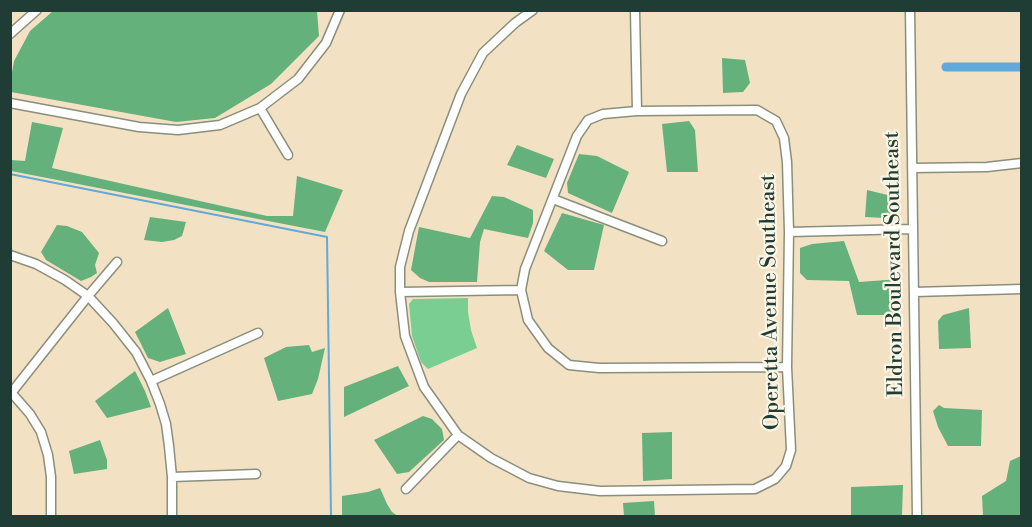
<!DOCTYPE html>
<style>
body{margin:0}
#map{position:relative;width:1032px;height:527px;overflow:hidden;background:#f3e1c3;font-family:"Libre Bodoni",serif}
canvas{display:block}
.frame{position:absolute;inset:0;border:12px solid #1f3d34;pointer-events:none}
</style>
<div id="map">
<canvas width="1032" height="527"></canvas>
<div class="frame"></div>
</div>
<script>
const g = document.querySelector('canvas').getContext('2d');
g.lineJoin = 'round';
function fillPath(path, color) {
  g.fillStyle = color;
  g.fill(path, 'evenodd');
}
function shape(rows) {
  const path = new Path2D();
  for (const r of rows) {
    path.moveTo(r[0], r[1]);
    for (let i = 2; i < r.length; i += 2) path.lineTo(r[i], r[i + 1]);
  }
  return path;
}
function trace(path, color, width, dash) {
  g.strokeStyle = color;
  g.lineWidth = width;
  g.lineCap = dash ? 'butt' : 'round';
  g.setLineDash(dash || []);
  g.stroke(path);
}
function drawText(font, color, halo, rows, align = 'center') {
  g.font = font + ' "Libre Bodoni",serif';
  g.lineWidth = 4.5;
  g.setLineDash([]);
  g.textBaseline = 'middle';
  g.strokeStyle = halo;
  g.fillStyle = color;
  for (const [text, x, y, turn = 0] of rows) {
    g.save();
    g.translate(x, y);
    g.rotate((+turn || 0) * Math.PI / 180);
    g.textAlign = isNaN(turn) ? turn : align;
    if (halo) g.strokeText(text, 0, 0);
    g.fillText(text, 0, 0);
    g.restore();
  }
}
fillPath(shape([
 [468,298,468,312,471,330,477,348,428,369,421,362,412,336,409,304,413,299]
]), '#7bce91');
fillPath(shape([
 [53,11,317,11,319,36,271,84,215,118,176,122,11,92,11,78,14,61,30,31],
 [722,58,745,60,750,83,743,92,723,93],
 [689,121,695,130,698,172,667,172,662,124],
 [32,122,63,128,52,168,267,216,293,216,297,176,343,190,325,232,11,171,11,160,25,161],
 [517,145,554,159,546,178,507,165],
 [579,154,597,156,629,172,612,213,568,193,567,183],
 [867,190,896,197,893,211,886,218,865,217],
 [492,196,504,197,533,210,533,223,528,238,484,229,480,242,477,282,429,282,420,278,411,270,419,227,470,238],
 [562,213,604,225,594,270,568,270,544,251],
 [150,217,186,222,182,236,174,240,162,242,144,240],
 [57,225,67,226,82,232,99,253,95,265,97,273,91,277,81,281,46,260,41,252],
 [844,241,859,282,900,279,895,315,857,315,849,281,807,280,800,273,800,248,812,244],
 [168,308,186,354,160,362,148,358,135,332],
 [969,308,971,348,939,349,938,321,943,315],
 [309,345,312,352,325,348,318,379,312,394,278,401,264,358,286,347],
 [398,366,409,386,344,417,344,387],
 [135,371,145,391,151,407,107,418,95,401],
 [939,405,944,408,982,410,981,446,948,446,938,427,933,411],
 [423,416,432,419,442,429,444,440,409,472,397,474,374,440],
 [672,432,672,479,643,481,642,433],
 [100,440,107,460,107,469,74,474,69,451],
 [1021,456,1021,516,983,516,982,496,1006,481,1010,461],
 [903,485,902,515,895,516,851,516,851,487],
 [380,488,387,504,392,512,398,516,342,516,342,496,368,492],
 [654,501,655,516,624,516,623,503]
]), '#64b17b');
trace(shape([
 [10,174,327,237,331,516]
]), '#61a9d8', 2);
trace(shape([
 [946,67,1022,67]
]), '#61a9d8', 9);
const minor = shape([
 [533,10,515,23,483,53,461,94,409,231,400,267,400,292,405,336,424,387,458,435,491,458,529,478,558,486,600,491,755,489,775,479,786,466,791,450,787,367,789,232,787,162,784,138,776,121,757,110,637,111,603,114,588,120,577,136,525,269,521,290,528,320,548,348,569,365,599,368,787,367],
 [635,10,637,111],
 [910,10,917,516],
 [10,34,37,10],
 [10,103,139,127,178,130,220,125,260,108,298,79,326,43,340,10],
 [260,108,288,155],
 [912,168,987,167,1022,163],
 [553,199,662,241],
 [789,232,912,229],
 [10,255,36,264,65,280,88,296,113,323,136,352,151,381,160,404,166,424,169,446,172,477,172,516],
 [400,292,521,290],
 [914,292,1022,289],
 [151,381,258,333],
 [10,391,30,414,41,432,48,455,51,477,51,516],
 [12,392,88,296,117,262],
 [172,477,256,474],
 [406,489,458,435]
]);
trace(minor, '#898f7c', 11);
trace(minor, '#fff', 8);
drawText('21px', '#1f3d34', '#fcf5e5', [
 ["Eldron Boulevard Southeast",895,264,-91],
 ["Operetta Avenue Southeast",771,302,-91]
]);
</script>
